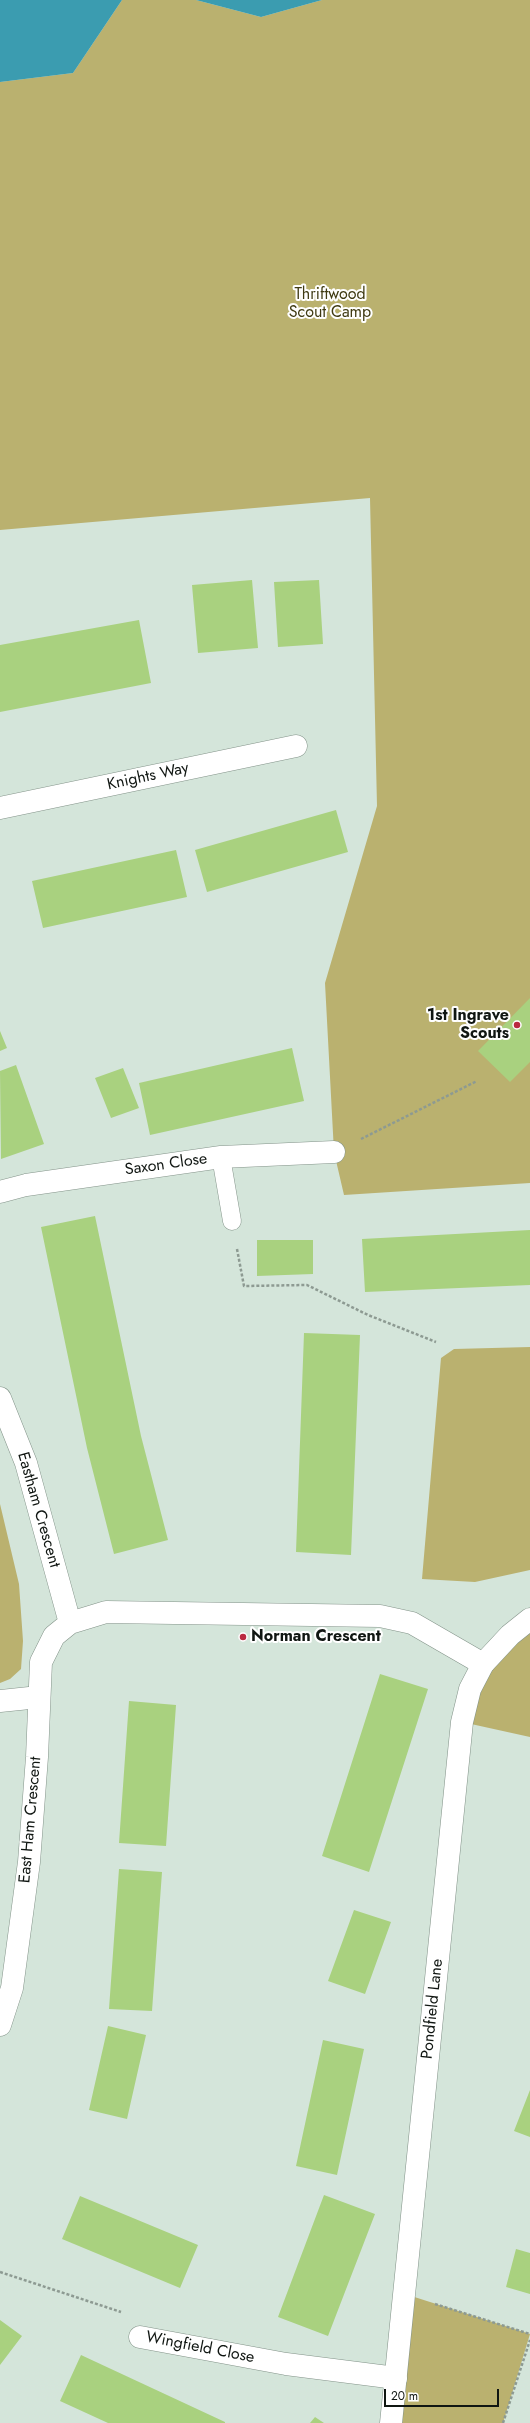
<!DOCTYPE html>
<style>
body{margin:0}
#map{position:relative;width:530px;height:2423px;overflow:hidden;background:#d4e5da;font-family:Jost,sans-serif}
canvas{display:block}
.scale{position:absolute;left:384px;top:2389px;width:115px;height:18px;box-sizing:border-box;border:2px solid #101612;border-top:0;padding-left:5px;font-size:12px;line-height:14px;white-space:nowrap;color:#101612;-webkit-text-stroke:3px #fff;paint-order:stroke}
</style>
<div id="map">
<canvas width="530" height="2423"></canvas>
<div class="scale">20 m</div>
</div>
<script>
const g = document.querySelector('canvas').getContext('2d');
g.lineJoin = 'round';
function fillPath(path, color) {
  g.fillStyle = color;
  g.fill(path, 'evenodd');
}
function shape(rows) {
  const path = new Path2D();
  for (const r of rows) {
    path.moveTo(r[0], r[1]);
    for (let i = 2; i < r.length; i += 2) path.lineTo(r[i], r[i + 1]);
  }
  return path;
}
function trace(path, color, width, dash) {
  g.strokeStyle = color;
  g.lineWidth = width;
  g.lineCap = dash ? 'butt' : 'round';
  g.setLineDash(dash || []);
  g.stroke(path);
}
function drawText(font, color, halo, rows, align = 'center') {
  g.font = font + ' Jost,sans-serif';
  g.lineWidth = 4;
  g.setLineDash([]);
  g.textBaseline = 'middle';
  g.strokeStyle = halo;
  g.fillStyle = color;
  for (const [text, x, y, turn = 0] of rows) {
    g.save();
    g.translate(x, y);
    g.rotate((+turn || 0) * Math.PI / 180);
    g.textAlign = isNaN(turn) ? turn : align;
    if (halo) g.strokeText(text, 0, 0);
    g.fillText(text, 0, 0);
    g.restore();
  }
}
fillPath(shape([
 [122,0,196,0,261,17,322,0,530,0,530,1183,344,1195,334,1152,325,983,377,806,370,498,0,530,0,82,73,73],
 [530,1347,530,1570,475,1582,422,1579,441,1358,454,1349],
 [0,1504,19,1584,23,1641,21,1669,10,1679,0,1683],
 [530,1619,530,1737,462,1722,470,1689],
 [405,2294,530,2334,503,2423,392,2423]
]), '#bab16f');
fillPath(shape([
 [0,0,122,0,73,73,0,82],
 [196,0,322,0,261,17]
]), '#3b9cb0');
fillPath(shape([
 [252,580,258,648,198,653,192,585],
 [319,580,323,644,278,647,274,582],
 [139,620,151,683,0,712,0,645],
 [336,810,348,852,207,892,195,850],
 [176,850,187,897,43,928,32,881],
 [530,998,530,1062,510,1082,478,1051],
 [0,1031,7,1048,0,1051],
 [292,1048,304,1101,150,1135,139,1083],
 [16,1065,44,1144,1,1159,0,1071],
 [123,1068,139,1108,111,1118,95,1078],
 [95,1216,141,1436,168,1540,114,1554,87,1448,41,1227],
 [530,1230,530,1285,365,1292,362,1239],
 [257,1240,313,1240,313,1274,257,1276],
 [304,1333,360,1335,351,1555,296,1552],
 [380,1674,428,1689,369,1872,322,1856],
 [129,1701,176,1705,166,1846,119,1843],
 [119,1869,162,1872,152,2011,109,2009],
 [354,1910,391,1922,365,1994,328,1981],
 [108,2026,146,2035,127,2119,89,2110],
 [323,2040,364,2049,337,2175,296,2166],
 [530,2090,530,2137,514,2131],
 [324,2195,375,2214,328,2336,278,2317],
 [80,2196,198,2245,180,2288,62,2239],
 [516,2249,530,2253,530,2294,506,2287],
 [0,2320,22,2336,0,2365],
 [81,2355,225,2422,225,2423,108,2423,60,2401],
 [315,2417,324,2423,310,2423]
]), '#a9d17f');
const service = shape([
 [221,1157,232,1221]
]);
const minor = shape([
 [0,808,296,746],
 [0,1192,26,1185,221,1157,334,1152],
 [0,1398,26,1463,70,1623],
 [0,1701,39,1697],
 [0,2025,12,1988,29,1862,37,1757,41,1662,54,1636,70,1623,106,1612,380,1616,412,1623,483,1664],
 [140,2337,286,2364,396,2378]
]);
const tertiary = shape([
 [391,2423,462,1722,470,1689,483,1664,510,1635,530,1619]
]);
trace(service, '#839389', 19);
trace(minor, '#839389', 23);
trace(tertiary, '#839389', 23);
trace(shape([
 [361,1139,477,1081],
 [237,1249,244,1286,307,1285,368,1315,436,1342],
 [0,2272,121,2312],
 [435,2304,530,2334],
 [503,2423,530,2340]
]), '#8d9a92', 2.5, [3, 2]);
trace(service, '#fff', 18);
trace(minor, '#fff', 22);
trace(tertiary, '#fff', 22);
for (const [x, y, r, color] of [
 [517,1025,4,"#ba2940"],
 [243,1637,4,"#ba2940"]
]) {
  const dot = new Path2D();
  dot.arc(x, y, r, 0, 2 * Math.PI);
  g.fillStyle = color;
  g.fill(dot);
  trace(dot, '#fff', 1.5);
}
drawText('16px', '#3f3a12', '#fff', [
 ["Thriftwood",330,295],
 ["Scout Camp",330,313]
]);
drawText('16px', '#101612', '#fff', [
 ["Knights Way",148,777,-12],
 ["Saxon Close",166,1165,-8],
 ["Eastham Crescent",38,1510,74],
 ["East Ham Crescent",31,1820,-85],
 ["Pondfield Lane",433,2009,-84],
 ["Wingfield Close",200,2348,11]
]);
drawText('bold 16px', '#101612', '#fff', [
 ["1st Ingrave",509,1016],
 ["Scouts",509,1034],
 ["Norman Crescent",251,1637,"left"]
], 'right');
</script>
